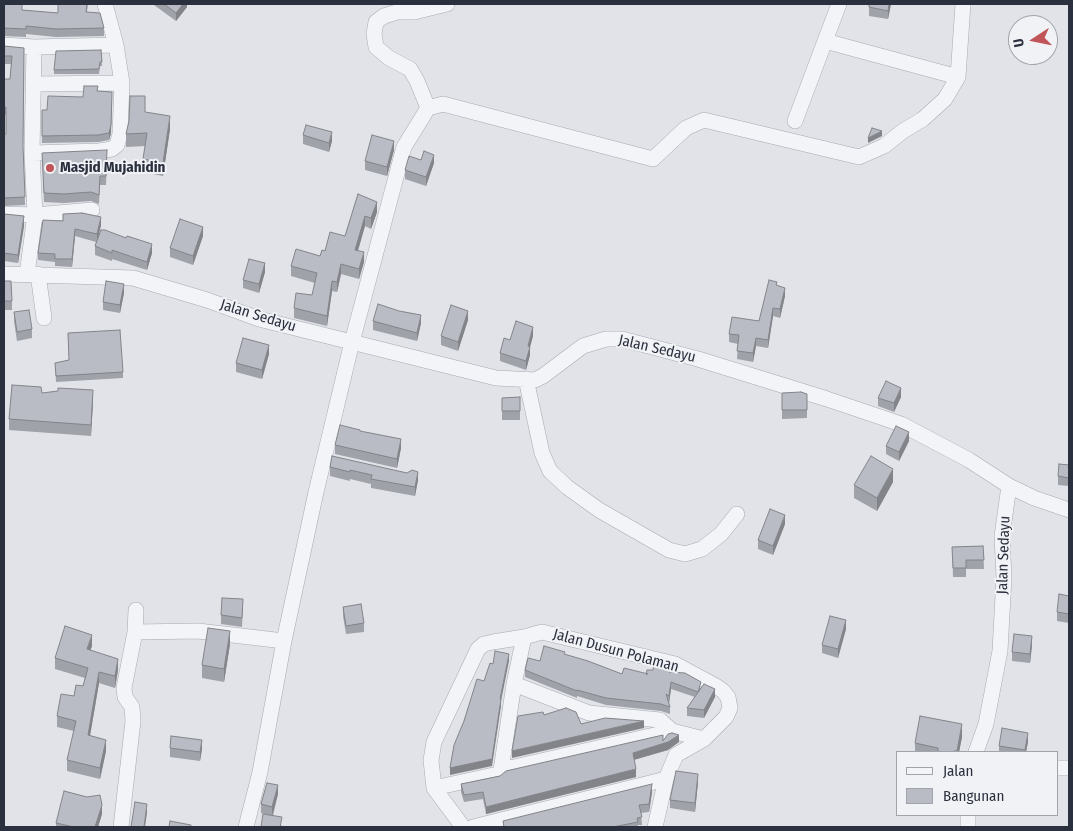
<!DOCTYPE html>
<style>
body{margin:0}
#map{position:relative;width:1073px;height:831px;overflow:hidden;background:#e1e3e8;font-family:"Fira Sans Condensed",sans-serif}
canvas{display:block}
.frame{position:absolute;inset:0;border:5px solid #2b303e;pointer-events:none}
.legend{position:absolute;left:896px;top:751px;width:162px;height:65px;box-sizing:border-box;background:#f1f2f6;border:1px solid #a2a4ac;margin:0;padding:6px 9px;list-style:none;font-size:15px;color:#2b303e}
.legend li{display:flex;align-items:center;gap:10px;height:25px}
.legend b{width:25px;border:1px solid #a2a4ac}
.north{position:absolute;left:1008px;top:15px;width:50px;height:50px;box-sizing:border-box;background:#f1f2f6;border:1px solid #a2a4ac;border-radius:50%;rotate:259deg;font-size:14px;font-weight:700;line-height:20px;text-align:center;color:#2b303e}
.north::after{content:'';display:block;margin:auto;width:18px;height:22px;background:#c05458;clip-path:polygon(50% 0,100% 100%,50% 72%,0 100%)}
</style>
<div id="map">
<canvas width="1073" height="831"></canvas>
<div class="frame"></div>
<ul class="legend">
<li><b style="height:6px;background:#f3f4f7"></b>Jalan</li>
<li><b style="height:14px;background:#b9bcc4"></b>Bangunan</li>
</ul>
<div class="north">U</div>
</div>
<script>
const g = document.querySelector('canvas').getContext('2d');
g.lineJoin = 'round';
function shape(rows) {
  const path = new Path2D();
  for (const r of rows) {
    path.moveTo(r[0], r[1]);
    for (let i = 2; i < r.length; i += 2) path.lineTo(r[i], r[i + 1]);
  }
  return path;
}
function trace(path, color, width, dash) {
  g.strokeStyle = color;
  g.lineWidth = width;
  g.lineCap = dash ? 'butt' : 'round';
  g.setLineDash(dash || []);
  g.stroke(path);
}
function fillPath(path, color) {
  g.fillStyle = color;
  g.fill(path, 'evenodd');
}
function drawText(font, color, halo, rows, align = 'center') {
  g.font = font + ' "Fira Sans Condensed",sans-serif';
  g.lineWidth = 4;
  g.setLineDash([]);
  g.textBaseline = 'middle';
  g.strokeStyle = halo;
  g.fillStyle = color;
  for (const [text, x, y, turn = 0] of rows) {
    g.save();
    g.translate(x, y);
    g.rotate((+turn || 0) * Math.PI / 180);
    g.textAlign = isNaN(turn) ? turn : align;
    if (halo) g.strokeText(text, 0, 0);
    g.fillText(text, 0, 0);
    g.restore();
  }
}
const street = shape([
 [839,4,825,41,958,77],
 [4,45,34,47,116,45],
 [34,84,122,83],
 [428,108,417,81,410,69,389,58,376,47,374,34,376,22,384,16,397,12,414,12,447,4],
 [795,121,825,41],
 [32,153,99,151,112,149,117,145,120,134,122,83,116,45,105,4],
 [4,214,35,215,92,210],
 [4,274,133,278,207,300,259,319,496,378,535,380,543,376,583,346,606,339,622,339,698,359,827,399,901,424,969,460,1009,486,1002,536,1004,577,1000,651,986,724,976,752],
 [27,274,35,215,32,153,34,47],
 [38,274,44,318],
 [526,379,542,453,550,471,567,487,599,510,669,550,685,554,702,549,721,534,737,514],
 [1009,486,1034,498,1069,510],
 [135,632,198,631,284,641],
 [514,684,589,713,660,720,672,731,704,739],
 [1057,768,1069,768],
 [501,770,672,731],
 [434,788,498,774,501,770,514,684,524,637],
 [121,827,133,721,132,707,125,697,124,688,135,632,136,610],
 [246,827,260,772,284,641,316,492,352,342,404,147,428,108,443,104,653,159,686,128,704,120,859,157,884,146,903,131,923,119,945,99,958,77,963,4],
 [463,827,434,788,431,760,434,742,478,649,484,644,493,642,524,637,542,632,675,664,716,686,723,691,728,697,730,708,726,717,704,739,676,755,666,779,655,827],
 [473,827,666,779],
 [968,827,968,815]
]);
trace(street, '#a7aab2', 16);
trace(street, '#f3f4f7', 15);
fillPath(shape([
 [4,4,22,10,58,13,58,4,88,4,87,12,104,28,104,36,56,37,26,34,26,37,4,36],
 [154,4,187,4,187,7,176,21,154,5],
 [869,4,891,4,888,19,869,16],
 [4,46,24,48,23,148,25,205,4,206,4,134,6,134,6,115,4,115,4,79,10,79,11,64,4,64],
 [101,50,102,66,100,66,99,74,54,74,54,70],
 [98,91,111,133,109,140,98,142,42,143,42,110,47,110],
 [145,112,170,129,163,176,143,172,143,159,145,146,126,147,126,134],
 [303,135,332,141,329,152,303,144],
 [394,150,387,176,365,170,365,161],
 [42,153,107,159,106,185,100,185,99,204,91,201,64,203,44,202],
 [421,160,434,163,426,186,405,179,405,170],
 [358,194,377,212,371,229,365,226,358,251,364,262,359,279,341,274,337,292,332,291,327,326,294,318,294,308,312,295,315,283,291,276,291,266,320,256,345,236],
 [1069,210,1069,223,1068,223,1068,214],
 [4,214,24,216,24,226,18,263,4,261],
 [43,220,101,225,99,233,152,253,147,270,112,259,112,261,95,255,95,246,96,242,75,236,72,267,55,266,55,262,38,260,38,253],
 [203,236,193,265,170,257,170,248],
 [265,272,259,293,243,288,243,280],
 [4,281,12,301,12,310,4,310],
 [777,285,785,296,780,318,773,316,768,348,756,346,753,362,737,359,738,344,729,342,729,334,759,321],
 [124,293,120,313,103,310,103,302],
 [14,312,32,329,32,338,17,341,14,321],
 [468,320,458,351,441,345,441,336],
 [373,321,421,323,417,341,373,330],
 [68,333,123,372,123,378,56,382,55,363,69,360],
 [533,336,530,347,530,355,526,370,500,361,500,353,510,340],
 [269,354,262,379,236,372,236,363],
 [42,393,93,401,91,436,9,430,9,419],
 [782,393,807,394,807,418,782,419],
 [520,397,520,420,502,420,502,398],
 [901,397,894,412,878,406,878,398],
 [360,431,401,448,397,468,335,454,335,445],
 [909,441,899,461,886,454,886,446],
 [1069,465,1069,486,1058,485,1058,476],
 [330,467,418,480,415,496,371,488,371,484,350,479,350,481,330,476],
 [893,482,877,511,854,498,854,485],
 [785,524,773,555,758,549,758,540],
 [983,546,984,569,966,569,966,577,953,577,952,547],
 [1069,596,1069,623,1057,621,1057,612],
 [343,607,364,623,364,632,346,634,343,616],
 [243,608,242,627,221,624,221,615],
 [846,629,838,658,822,653,822,645],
 [230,644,224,682,202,678,202,665],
 [1032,645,1030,663,1012,661,1012,652],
 [92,646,90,650,118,670,115,688,99,683,90,736,106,751,100,779,67,771,67,760,74,731,57,727,57,716,83,686,85,678,55,669,55,658],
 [565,655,622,674,646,674,670,672,701,688,715,697,704,718,687,716,687,708,695,697,671,689,669,703,670,707,670,714,661,711,606,705,577,696,577,698,525,677,525,670,540,661],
 [962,737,959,752,915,752,915,743],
 [663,741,679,742,668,750,634,760,636,777,486,814,483,799,464,802,461,792,461,784],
 [1028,742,1026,752,999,752,999,746],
 [170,748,202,749,200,761,170,757],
 [698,782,695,812,670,808,670,800],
 [652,792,649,812,641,813,642,825,638,825,638,827,503,827,503,821],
 [278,794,273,816,282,826,282,827,261,827,269,815,261,813,261,804],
 [102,814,98,827,56,827,56,823]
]), '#9fa2a9');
fillPath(shape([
 [183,4,187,4,187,7,176,21,176,13],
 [889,4,891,4,888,19,888,11],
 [112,99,111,133,109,140,109,133],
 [170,116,170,129,163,176,163,163],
 [882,131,882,136,868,143,868,138],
 [332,132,332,141,329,152,329,143],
 [394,141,394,150,387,176,387,167],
 [434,155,434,163,426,186,426,177],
 [377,202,377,212,371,229,371,218],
 [365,216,365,226,355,260,355,250],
 [101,217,101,225,97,242,97,234],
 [24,218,24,226,18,263,18,255],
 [203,227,203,236,193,265,193,256],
 [75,229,75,236,72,267,72,259],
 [152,244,152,253,147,270,147,262],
 [364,252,364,262,359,279,359,269],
 [265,263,265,272,259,293,259,284],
 [341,264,341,274,337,292,337,282],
 [332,281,332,291,327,326,327,316],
 [124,284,124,293,120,313,120,305],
 [785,288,785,296,780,318,780,309],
 [773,308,773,316,768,348,768,340],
 [468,311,468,320,458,351,458,342],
 [421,315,421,323,417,341,417,333],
 [533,327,533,336,530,347,530,355,526,370,526,361,528,346],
 [756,338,756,346,753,362,753,353],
 [269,345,269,354,262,379,262,370],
 [901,388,901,397,894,412,894,403],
 [93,390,93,401,91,436,91,425],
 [909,432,909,441,899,461,899,452],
 [401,439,401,448,397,468,397,459],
 [893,469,893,482,877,511,877,498],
 [418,472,418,480,415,496,415,487],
 [785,515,785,524,773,555,773,546],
 [846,620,846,629,838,658,838,649],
 [230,631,230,644,224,682,224,669],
 [92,635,92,646,87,660,87,649],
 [1032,636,1032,645,1030,663,1030,654],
 [509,654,509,661,500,706,500,699],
 [118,659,118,670,115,688,115,676],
 [99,672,99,683,88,747,88,735],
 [671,682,671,689,669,703,669,696],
 [715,689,715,697,704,718,704,710],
 [501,699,501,706,492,766,450,775,450,768],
 [644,721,644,728,512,758,512,751],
 [962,724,962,737,959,752,957,752],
 [1028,733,1028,742,1026,752,1025,752],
 [663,735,663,744,679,735,679,742,668,750,633,760,633,753],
 [106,740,106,751,100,779,100,768],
 [202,740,202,749,200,761,200,752],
 [636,769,636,777,486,814,486,807],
 [698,774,698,782,695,812,695,803],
 [652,784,652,792,649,812,649,804],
 [278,785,278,794,272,816,272,807],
 [147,804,147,813,145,827,144,827],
 [102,805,102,814,98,827,95,827]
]), '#828489');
const building = shape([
 [4,4,22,4,22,10,58,13,58,4,87,4,86,12,100,13,104,28,56,29,26,26,26,29,4,28,4,4],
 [164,4,183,4,176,13,164,4],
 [869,4,889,4,888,11,869,7,869,4],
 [4,46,24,48,23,145,25,197,4,198,4,134,6,134,6,107,4,107,4,79,10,79,12,56,4,56,4,46],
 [101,50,102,62,100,62,99,69,54,70,56,51,101,50],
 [84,86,98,86,97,91,112,92,111,125,109,133,98,135,42,136,42,110,47,110,48,96,83,97,84,86],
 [130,96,145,96,145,112,170,116,163,163,143,159,147,133,126,134,129,121,130,96],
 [306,125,332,132,329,143,303,135,306,125],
 [872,128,882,131,868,138,872,128],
 [372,135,394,141,387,167,365,161,372,135],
 [107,150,106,176,100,176,99,195,91,192,64,194,44,193,42,153,107,150],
 [424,151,434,155,426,177,405,170,409,156,421,160,424,151],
 [358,194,377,202,371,218,365,216,355,250,364,252,359,269,341,264,337,282,332,281,327,316,294,308,296,293,312,295,317,273,291,266,296,249,320,256,322,250,325,251,330,232,345,236,358,194],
 [82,213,101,217,97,234,75,229,72,259,55,259,55,254,38,253,43,220,63,221,63,214,82,213],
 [4,214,24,216,18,255,4,253,4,214],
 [180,219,203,227,193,256,170,248,180,219],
 [101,230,105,230,126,238,127,236,152,244,147,262,112,250,112,253,95,246,101,230],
 [249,259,265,263,259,284,243,280,249,259],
 [769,280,777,282,776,285,785,288,780,309,773,308,768,340,756,338,753,353,737,351,739,335,729,334,732,317,759,321,769,280],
 [4,281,11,281,12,301,4,301,4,281],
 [106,281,124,284,120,305,103,302,106,281],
 [378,304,399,311,421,315,417,333,373,321,378,304],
 [451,305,468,311,458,342,441,336,451,305],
 [29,310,32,329,17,332,14,312,29,310],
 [516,321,533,327,528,346,530,347,526,361,500,353,504,338,510,340,516,321],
 [120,330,123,372,56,376,55,363,69,360,68,333,120,330],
 [243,338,269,345,262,370,236,363,243,338],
 [886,381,901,388,894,403,878,398,886,381],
 [12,385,41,387,42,393,58,391,58,388,93,390,91,425,9,419,12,385],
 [801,392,807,394,807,410,782,410,782,393,801,392],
 [520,397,520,411,502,411,502,398,520,397],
 [340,425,360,430,360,431,401,439,397,459,335,445,340,425],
 [896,426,909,432,899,452,886,446,896,426],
 [332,456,407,473,412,470,418,472,415,487,371,479,372,475,350,470,350,472,330,467,332,456],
 [871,456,893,469,877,498,854,485,871,456],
 [1059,464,1069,465,1069,478,1058,476,1059,464],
 [770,509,785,515,773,546,758,540,770,509],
 [983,546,984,560,966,560,966,568,953,568,952,547,983,546],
 [1059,594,1069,596,1069,614,1057,612,1059,594],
 [222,598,243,599,242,618,221,615,222,598],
 [361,604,364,623,346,626,343,607,361,604],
 [830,616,846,620,838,649,822,645,830,616],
 [65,626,92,635,87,649,118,659,115,676,99,672,88,735,106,740,100,768,67,760,76,721,57,716,61,694,74,696,76,685,83,686,88,668,55,658,65,626],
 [208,628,230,631,224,669,202,665,208,628],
 [1014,634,1032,636,1030,654,1012,652,1014,634],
 [544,646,565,652,564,654,588,661,622,674,624,668,648,674,646,674,647,670,653,670,654,663,670,667,669,672,685,673,701,682,698,692,671,682,669,696,666,694,670,707,661,704,606,698,577,690,577,691,525,670,528,658,540,661,544,646],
 [495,651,509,654,500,699,501,699,492,759,450,768,454,745,464,721,477,679,484,681,490,663,493,664,495,651],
 [704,684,715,689,704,710,687,708,704,684],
 [566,708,576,712,581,724,605,718,644,721,512,751,518,716,543,712,544,715,566,708],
 [920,716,962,724,957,751,954,751,953,752,938,752,938,748,915,743,920,716],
 [1002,728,1028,733,1025,750,999,746,1002,728],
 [672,733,679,735,668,742,633,753,636,769,486,807,483,792,464,795,461,784,500,776,506,771,663,735,663,741,668,734,672,733],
 [171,736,202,740,200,752,170,748,171,736],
 [676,771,698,774,695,803,670,800,676,771],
 [267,783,278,785,272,807,261,804,267,783],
 [652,784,649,804,639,805,642,817,637,818,638,822,613,827,504,827,503,821,652,784],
 [64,791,87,797,100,795,102,805,95,827,74,827,56,823,64,791],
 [135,802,147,804,144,827,131,827,135,802],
 [263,814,282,817,280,827,261,827,263,814],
 [170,821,191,825,191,827,169,827,170,821]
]);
fillPath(building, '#b9bcc4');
trace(building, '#828489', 1);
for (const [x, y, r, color] of [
 [50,168,5,"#c05458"]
]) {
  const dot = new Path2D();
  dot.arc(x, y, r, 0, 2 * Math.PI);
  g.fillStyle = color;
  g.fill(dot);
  trace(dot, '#f1f2f6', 2);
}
drawText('bold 15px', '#2b303e', '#f1f2f6', [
 ["Masjid Mujahidin",60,168]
], 'left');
drawText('15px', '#2b303e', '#f1f2f6', [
 ["Jalan Sedayu",258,316,17],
 ["Jalan Sedayu",657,349,13],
 ["Jalan Sedayu",1004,555,-88],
 ["Jalan Dusun Polaman",616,651,15]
]);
</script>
